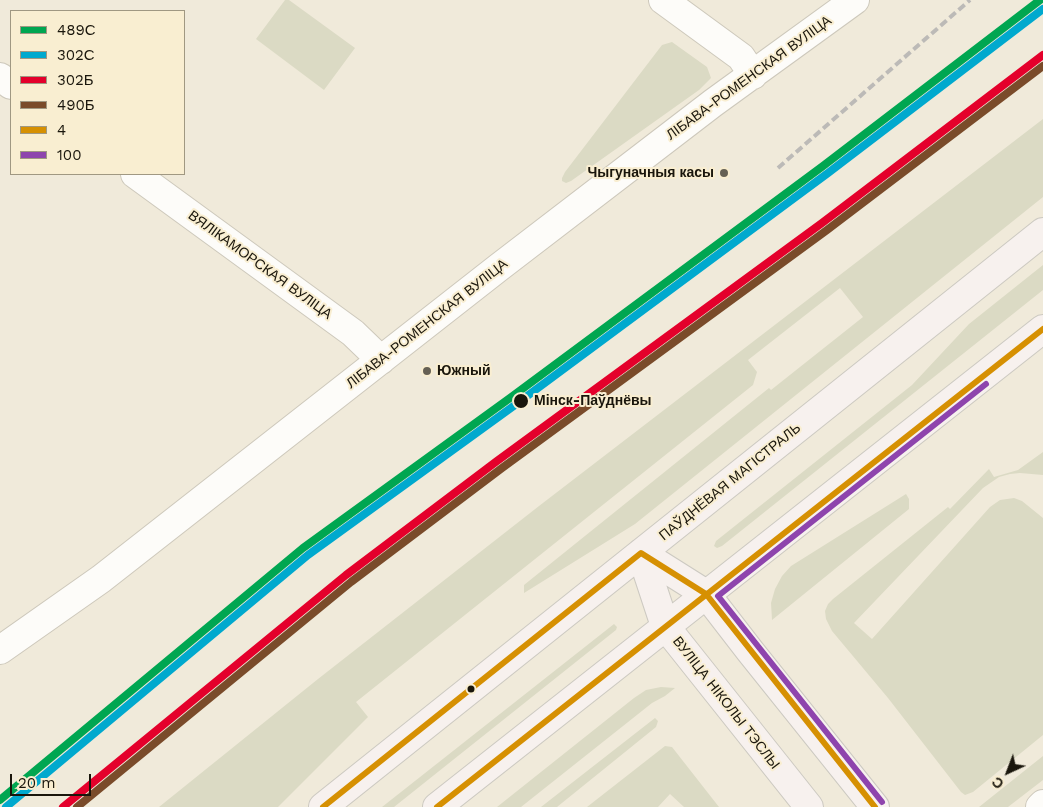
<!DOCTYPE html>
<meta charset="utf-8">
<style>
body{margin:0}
#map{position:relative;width:1043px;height:807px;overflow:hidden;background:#f0eada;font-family:"Work Sans",sans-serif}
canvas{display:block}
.legend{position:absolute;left:10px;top:10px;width:175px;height:165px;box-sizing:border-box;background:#f9eed1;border:1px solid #a09882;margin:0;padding:6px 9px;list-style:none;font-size:15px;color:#1a160c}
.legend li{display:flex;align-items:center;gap:10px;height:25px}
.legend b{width:25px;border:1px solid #a09882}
.north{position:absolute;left:983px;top:747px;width:50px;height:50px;-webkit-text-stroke:4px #f9eed1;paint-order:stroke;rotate:223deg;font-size:14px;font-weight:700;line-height:20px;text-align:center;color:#1a160c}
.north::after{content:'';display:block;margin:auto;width:18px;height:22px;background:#1a160c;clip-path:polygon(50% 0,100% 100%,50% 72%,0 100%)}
.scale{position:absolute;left:10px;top:774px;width:81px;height:22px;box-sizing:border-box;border:2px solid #1a160c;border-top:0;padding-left:6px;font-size:15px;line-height:18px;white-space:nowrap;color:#1a160c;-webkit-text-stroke:4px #f9eed1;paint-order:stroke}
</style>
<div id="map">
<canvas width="1043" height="807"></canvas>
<ul class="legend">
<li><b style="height:6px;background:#00a651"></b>489С</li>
<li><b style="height:6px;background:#00a9ce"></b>302С</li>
<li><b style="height:6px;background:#e4002b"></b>302Б</li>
<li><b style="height:6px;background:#7a4b2a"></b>490Б</li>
<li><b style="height:6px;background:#d69002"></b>4</li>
<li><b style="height:6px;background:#8e44ad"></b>100</li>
</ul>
<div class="north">С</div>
<div class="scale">20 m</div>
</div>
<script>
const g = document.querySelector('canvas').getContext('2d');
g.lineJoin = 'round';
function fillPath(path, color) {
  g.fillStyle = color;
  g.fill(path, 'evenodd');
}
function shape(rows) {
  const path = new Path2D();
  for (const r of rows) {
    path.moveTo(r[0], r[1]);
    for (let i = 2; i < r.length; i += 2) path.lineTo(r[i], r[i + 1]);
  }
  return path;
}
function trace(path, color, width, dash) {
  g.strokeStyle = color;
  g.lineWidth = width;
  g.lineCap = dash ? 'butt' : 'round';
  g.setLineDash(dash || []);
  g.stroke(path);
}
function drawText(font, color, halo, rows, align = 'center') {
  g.font = font + ' "Work Sans",sans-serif';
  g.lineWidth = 4;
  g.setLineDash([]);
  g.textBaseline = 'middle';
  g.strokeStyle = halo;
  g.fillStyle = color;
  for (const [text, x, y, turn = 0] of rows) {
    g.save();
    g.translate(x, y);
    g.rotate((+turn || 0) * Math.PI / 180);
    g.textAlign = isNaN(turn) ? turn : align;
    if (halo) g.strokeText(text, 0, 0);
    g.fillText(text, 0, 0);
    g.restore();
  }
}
fillPath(shape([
 [285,0,289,0,355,48,324,90,256,39],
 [672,42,707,67,711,78,699,90,571,181,566,183,562,181,562,178,565,172,662,45],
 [1043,119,1043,197,635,524,524,593,524,585,769,388,771,390,863,317,840,288,748,360,757,372,753,385,356,702,368,717,278,807,159,807,318,679,539,506],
 [1043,265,1043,290,722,546,717,548,714,546,716,541,912,385,969,324],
 [1043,452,1043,475,1020,473,1010,474,999,477,983,488,854,623,872,639,990,507,1000,500,1014,498,1022,501,1043,518,1043,735,973,792,965,795,961,792,888,698,832,631,826,619,825,611,828,604,833,599,948,507,950,509,989,469,994,477,1018,470],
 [906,494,909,499,909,509,772,620,771,603,775,589,782,576,791,566],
 [614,624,617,627,616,630,394,807,382,807],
 [661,687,675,688,665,696,652,703,521,807,497,807,634,698,646,690],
 [655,718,658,721,656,727,557,807,541,807],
 [665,746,672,747,719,807,684,807,670,794,658,807,587,807],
 [1043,756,1043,780,1008,807,979,807]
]), '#dbdac4');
const minor = shape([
 [663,0,741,57,753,75],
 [0,77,11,85],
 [135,174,353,333,381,360],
 [0,650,101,579,498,268,713,103,855,0],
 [1040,807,1043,804]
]);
const major = shape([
 [641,553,706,594,750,651,875,807],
 [641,553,665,626,809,807],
 [323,807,1043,232],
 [437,807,1043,329]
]);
trace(minor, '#cdc8bb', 30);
trace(major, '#ccc9c1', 30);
trace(minor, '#fdfcf9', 28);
trace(major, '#f7f1ee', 28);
trace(shape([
 [778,168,970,0]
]), '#bcbab7', 4, [8, 4]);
trace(shape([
 [323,807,641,553,706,594,875,807],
 [437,807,1043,329]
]), '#d69002', 6);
trace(shape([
 [882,802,718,596,986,384]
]), '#8e44ad', 6);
trace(shape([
 [0,800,303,548,510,398,823,166,1040,0]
]), '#00a651', 8);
trace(shape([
 [6,807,308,555,515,405,828,173,1043,9]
]), '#00a9ce', 8);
trace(shape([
 [63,807,346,575,497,461,822,223,1043,55]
]), '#e4002b', 8);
trace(shape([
 [77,807,351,582,502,468,827,230,1043,66]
]), '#7a4b2a', 8);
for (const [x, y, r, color] of [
 [724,173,5,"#656054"],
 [427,371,5,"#656054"],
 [521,401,8,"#1a160c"],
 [471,689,4.5,"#1a160c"]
]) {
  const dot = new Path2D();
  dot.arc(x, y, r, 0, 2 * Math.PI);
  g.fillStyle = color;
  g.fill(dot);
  trace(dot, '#f9eed1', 2);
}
drawText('14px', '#1a160c', '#f9eed1', [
 ["ЛІБАВА-РОМЕНСКАЯ ВУЛІЦА",749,78,-36],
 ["ВЯЛІКАМОРСКАЯ ВУЛІЦА",260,265,36],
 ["ЛІБАВА-РОМЕНСКАЯ ВУЛІЦА",427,324,-38],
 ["ПАЎДНЁВАЯ МАГІСТРАЛЬ",730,482,-39],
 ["ВУЛІЦА НІКОЛЫ ТЭСЛЫ",726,703,52]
]);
drawText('bold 14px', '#1a160c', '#f9eed1', [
 ["Чыгуначныя касы",714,173],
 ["Южный",437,371,"left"]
], 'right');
drawText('bold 14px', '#1a160c', '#f9eed1', [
 ["Мінск-Паўднёвы",534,401]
], 'left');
</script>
